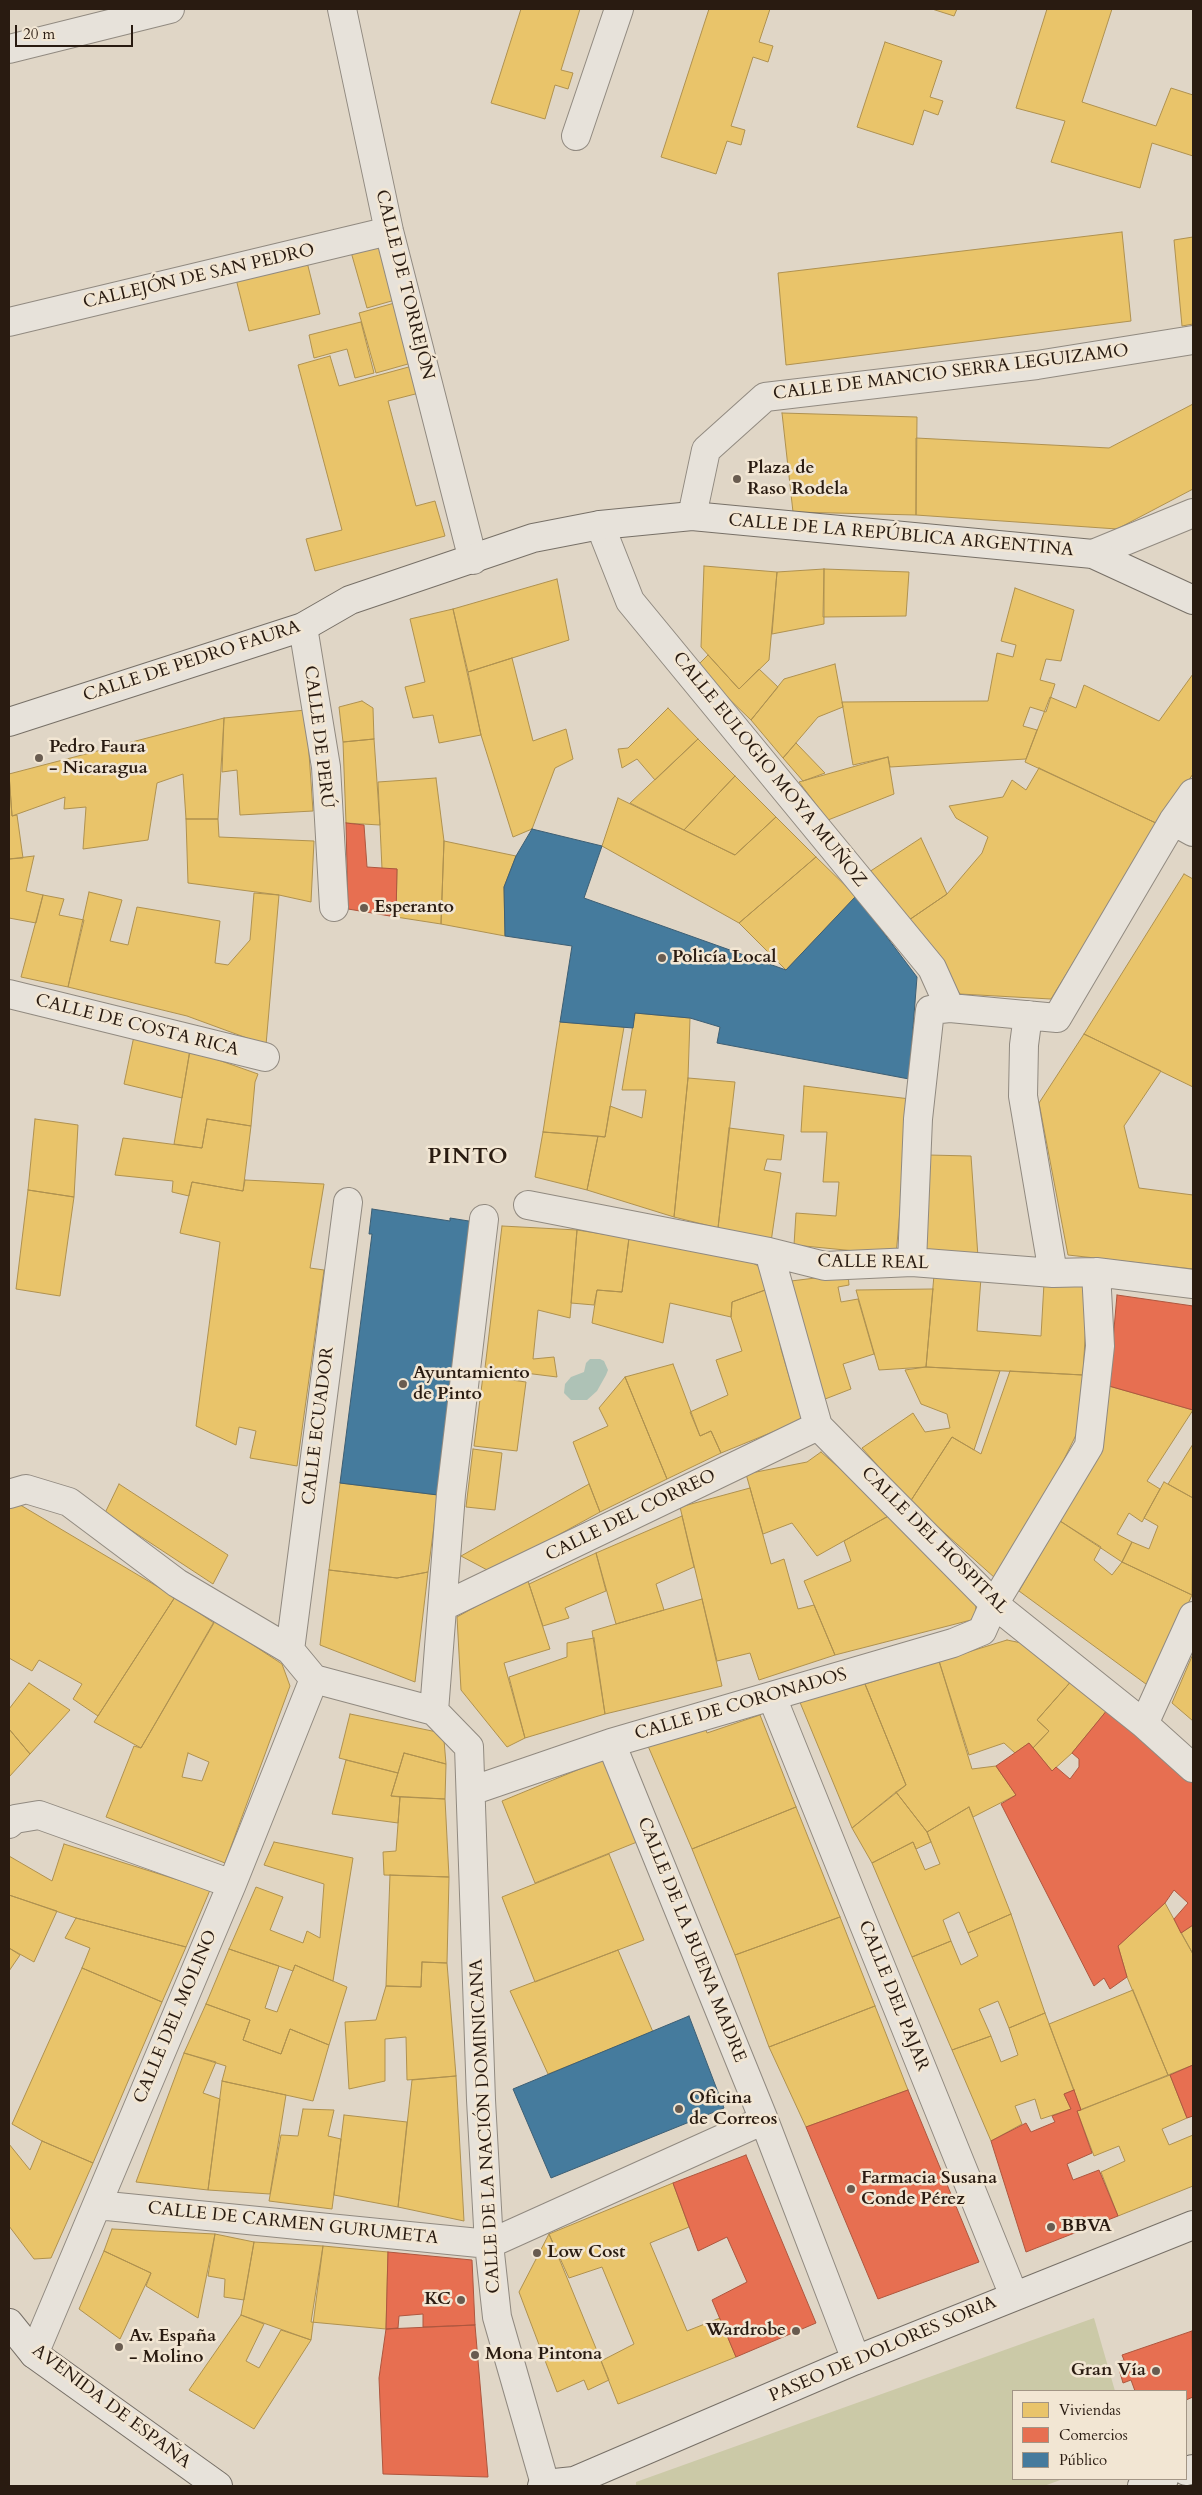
<!DOCTYPE html>
<meta charset="utf-8">
<style>
body{margin:0}
#map{position:relative;width:1202px;height:2495px;overflow:hidden;background:#e0d6c6;font-family:Cardo,serif}
canvas{display:block}
.frame{position:absolute;inset:0;border:10px solid #291b11;pointer-events:none}
.legend{position:absolute;left:1012px;top:2390px;width:175px;height:90px;box-sizing:border-box;background:#f2e6d3;border:1px solid #a29585;margin:0;padding:6px 9px;list-style:none;font-size:15px;color:#291b11}
.legend li{display:flex;align-items:center;gap:10px;height:25px}
.legend b{width:25px;border:1px solid #a29585}
.scale{position:absolute;left:15px;top:25px;width:118px;height:22px;box-sizing:border-box;border:2px solid #291b11;border-top:0;padding-left:6px;font-size:15px;line-height:18px;white-space:nowrap;color:#291b11;-webkit-text-stroke:4px #f2e6d3;paint-order:stroke}
</style>
<div id="map">
<canvas width="1202" height="2495"></canvas>
<div class="frame"></div>
<ul class="legend">
<li><b style="height:14px;background:#e9c46a"></b>Viviendas</li>
<li><b style="height:14px;background:#e76f51"></b>Comercios</li>
<li><b style="height:14px;background:#457b9d"></b>Público</li>
</ul>
<div class="scale">20 m</div>
</div>
<script>
const g = document.querySelector('canvas').getContext('2d');
g.lineJoin = 'round';
function fillPath(path, color) {
  g.fillStyle = color;
  g.fill(path, 'evenodd');
}
function shape(rows) {
  const path = new Path2D();
  for (const r of rows) {
    path.moveTo(r[0], r[1]);
    for (let i = 2; i < r.length; i += 2) path.lineTo(r[i], r[i + 1]);
  }
  return path;
}
function trace(path, color, width, dash) {
  g.strokeStyle = color;
  g.lineWidth = width;
  g.lineCap = dash ? 'butt' : 'round';
  g.setLineDash(dash || []);
  g.stroke(path);
}
function drawText(font, color, halo, rows, align = 'center') {
  g.font = font + ' Cardo,serif';
  g.lineWidth = 5;
  g.setLineDash([]);
  g.textBaseline = 'middle';
  g.strokeStyle = halo;
  g.fillStyle = color;
  for (const [text, x, y, turn = 0] of rows) {
    g.save();
    g.translate(x, y);
    g.rotate((+turn || 0) * Math.PI / 180);
    g.textAlign = isNaN(turn) ? turn : align;
    if (halo) g.strokeText(text, 0, 0);
    g.fillText(text, 0, 0);
    g.restore();
  }
}
fillPath(shape([
 [1094,2318,1115,2391,1013,2391,1013,2479,1063,2479,1044,2486,636,2486,636,2482]
]), '#cbc9a7');
fillPath(shape([
 [590,1359,600,1359,604,1361,608,1370,606,1375,597,1391,587,1400,571,1400,564,1393,565,1384,571,1377,584,1372,586,1363]
]), '#aec2b6');
const homes = shape([
 [521,9,580,9,561,70,573,73,568,89,555,85,545,119,491,103,521,9],
 [709,9,770,9,759,42,773,46,768,62,753,57,731,126,745,130,741,145,727,141,716,174,661,157,709,9],
 [932,9,957,9,954,16,932,9],
 [1047,9,1112,9,1082,102,1156,126,1171,88,1193,95,1193,156,1152,143,1140,188,1051,162,1065,121,1016,108,1047,9],
 [885,42,942,61,930,97,943,101,938,115,924,110,913,145,857,127,885,42],
 [1122,232,1131,321,786,365,778,273,1122,232],
 [376,236,395,300,367,308,349,245,376,236],
 [1193,237,1193,324,1182,326,1174,240,1193,237],
 [306,258,320,314,249,331,235,275,306,258],
 [398,302,415,362,376,373,359,313,398,302],
 [361,322,374,373,355,378,347,349,314,358,309,335,361,322],
 [330,356,339,386,416,365,423,392,388,401,416,506,435,501,445,536,315,571,306,539,342,530,298,365,330,356],
 [1193,404,1193,489,1117,529,916,515,916,438,1109,448,1193,404],
 [782,413,917,417,916,515,793,512,782,413],
 [704,566,777,572,769,660,739,689,701,647,704,566],
 [824,569,824,624,772,634,777,572,824,569],
 [824,569,909,572,906,616,823,617,824,569],
 [557,579,569,640,468,672,453,609,557,579],
 [1015,588,1074,610,1061,661,1046,659,1040,680,1055,684,1046,712,1030,707,1023,726,1037,730,1026,759,890,767,888,757,853,765,842,702,988,701,997,653,1013,657,1016,645,1001,641,1015,588],
 [453,609,481,735,439,743,433,715,413,718,405,687,425,682,410,619,453,609],
 [708,655,739,689,759,669,778,687,751,720,696,667,708,655],
 [512,658,533,741,566,729,573,759,555,768,532,829,513,837,481,735,468,672,512,658],
 [835,664,843,707,818,717,783,758,751,720,784,679,835,664],
 [1193,674,1193,774,1158,824,1025,762,1050,697,1076,708,1084,685,1159,721,1193,674],
 [362,701,373,708,374,739,343,742,339,707,362,701],
 [668,708,698,739,655,780,637,759,622,768,618,749,628,748,668,708],
 [306,710,313,811,240,815,237,770,222,772,224,718,306,710],
 [224,718,218,819,186,819,183,774,157,783,148,840,83,849,86,807,64,809,65,797,12,816,9,774,224,718],
 [374,739,380,825,346,823,343,742,374,739],
 [698,739,735,776,684,830,630,803,698,739],
 [796,743,825,773,803,781,783,758,796,743],
 [888,757,894,794,828,820,799,782,888,757],
 [1039,768,1158,824,1051,999,960,994,909,920,947,894,982,853,988,837,956,818,949,806,1003,797,1012,780,1026,790,1039,768],
 [9,774,12,816,17,815,23,858,9,859,9,774],
 [735,776,776,817,735,855,684,830,735,776],
 [436,778,444,841,441,924,396,917,397,869,382,869,378,782,436,778],
 [618,798,735,855,776,817,816,857,739,923,602,846,618,798],
 [186,819,218,819,219,837,314,841,311,902,279,895,188,883,186,819],
 [921,838,947,894,909,920,866,874,921,838],
 [444,841,516,856,504,887,505,936,441,924,444,841],
 [34,856,26,891,43,895,36,923,9,918,9,859,34,856],
 [816,857,856,896,786,970,739,923,816,857],
 [1184,874,1193,879,1193,1087,1084,1034,1184,874],
 [89,892,122,900,110,941,128,945,137,907,220,921,215,963,228,965,250,940,254,893,279,895,266,1045,187,1016,68,987,89,892],
 [43,895,64,899,59,915,84,920,68,987,21,977,43,895],
 [635,1013,690,1018,688,1078,674,1217,587,1190,598,1136,605,1137,610,1106,642,1118,646,1090,622,1090,635,1013],
 [560,1022,624,1027,605,1137,543,1132,560,1022],
 [1084,1034,1161,1071,1124,1126,1139,1188,1193,1195,1193,1269,1068,1255,1039,1103,1084,1034],
 [134,1036,190,1050,182,1098,124,1084,134,1036],
 [190,1050,258,1074,255,1082,251,1126,207,1119,202,1148,174,1144,190,1050],
 [688,1078,735,1082,718,1228,674,1217,688,1078],
 [804,1086,910,1099,896,1255,794,1245,796,1213,836,1216,839,1182,823,1182,827,1132,801,1132,804,1086],
 [35,1119,78,1125,74,1197,28,1190,35,1119],
 [207,1119,251,1126,243,1191,192,1182,189,1196,172,1192,173,1181,115,1175,123,1138,202,1148,207,1119],
 [729,1128,784,1135,781,1160,767,1159,764,1170,781,1173,771,1242,718,1228,729,1128],
 [543,1132,598,1136,587,1190,535,1177,543,1132],
 [928,1155,971,1156,978,1257,919,1255,928,1155],
 [245,1180,324,1184,310,1268,324,1270,297,1466,250,1458,256,1431,239,1427,236,1445,196,1426,220,1242,180,1233,192,1182,243,1191,245,1180],
 [28,1190,74,1197,60,1296,16,1289,28,1190],
 [502,1226,577,1230,570,1318,538,1310,533,1359,554,1357,557,1377,485,1368,502,1226],
 [577,1230,629,1238,622,1292,597,1290,594,1305,571,1303,577,1230],
 [629,1238,749,1261,760,1267,768,1289,732,1302,731,1317,670,1303,663,1343,592,1323,597,1290,622,1292,629,1238],
 [848,1274,849,1285,838,1287,841,1302,858,1299,874,1354,843,1364,851,1389,820,1401,791,1281,848,1274],
 [934,1275,981,1278,977,1331,1041,1336,1044,1283,1088,1284,1083,1375,926,1367,934,1275],
 [768,1289,781,1349,802,1420,721,1453,711,1431,700,1436,690,1412,728,1395,716,1360,742,1351,731,1317,732,1302,768,1289],
 [933,1289,926,1367,879,1370,856,1290,933,1289],
 [673,1364,700,1436,711,1431,721,1453,667,1479,625,1377,673,1364],
 [926,1367,1000,1371,974,1450,952,1437,910,1502,862,1448,913,1413,925,1432,950,1428,947,1414,921,1404,905,1370,926,1367],
 [1010,1371,1083,1375,1077,1433,1040,1508,995,1578,910,1502,952,1437,981,1454,1010,1371],
 [483,1376,526,1382,517,1451,474,1446,483,1376],
 [625,1377,667,1479,600,1512,573,1442,608,1426,599,1408,625,1377],
 [1109,1386,1193,1410,1147,1481,1160,1489,1142,1522,1129,1513,1117,1534,1132,1542,1122,1562,1060,1521,1095,1456,1109,1386],
 [1193,1444,1193,1498,1168,1484,1193,1444],
 [473,1449,502,1453,495,1510,466,1507,473,1449],
 [821,1452,892,1514,817,1556,792,1523,763,1534,746,1474,807,1462,821,1452],
 [1164,1482,1193,1498,1192,1595,1122,1562,1132,1542,1149,1549,1158,1526,1144,1518,1164,1482],
 [340,1483,438,1495,428,1572,397,1578,329,1570,340,1483],
 [119,1484,228,1555,213,1584,105,1513,119,1484],
 [589,1484,600,1512,491,1572,461,1556,589,1484],
 [750,1488,771,1564,784,1559,798,1609,814,1605,835,1655,759,1680,750,1653,717,1661,680,1507,750,1488],
 [17,1503,175,1597,98,1716,73,1699,82,1684,39,1660,32,1671,9,1658,9,1508,17,1503],
 [892,1514,976,1604,975,1619,835,1655,804,1581,851,1561,844,1541,892,1514],
 [682,1516,694,1567,656,1584,664,1610,616,1624,596,1553,682,1516],
 [1060,1521,1101,1547,1094,1560,1112,1575,1122,1562,1192,1595,1150,1687,1019,1591,1060,1521],
 [596,1553,606,1591,565,1608,569,1618,543,1626,529,1584,596,1553],
 [329,1570,397,1578,428,1572,415,1682,320,1645,329,1570],
 [527,1578,550,1649,504,1663,525,1738,507,1747,461,1690,457,1617,527,1578],
 [175,1597,214,1623,141,1748,94,1722,175,1597],
 [702,1599,722,1686,605,1714,592,1631,702,1599],
 [215,1620,282,1664,290,1686,225,1863,106,1817,134,1746,141,1748,215,1620],
 [188,1753,209,1762,202,1781,182,1777,188,1753],
 [594,1638,605,1714,525,1738,509,1677,567,1657,567,1643,594,1638],
 [1007,1640,1036,1646,1074,1678,1037,1720,1049,1731,1033,1748,1029,1743,1015,1753,1004,1743,969,1755,939,1661,1007,1640],
 [1193,1654,1193,1721,1172,1703,1193,1654],
 [939,1661,972,1769,996,1766,1016,1795,973,1817,969,1807,927,1832,896,1792,906,1785,865,1684,939,1661],
 [1074,1678,1108,1709,1072,1753,1052,1771,1033,1748,1049,1731,1037,1720,1074,1678],
 [29,1683,70,1710,30,1754,9,1729,9,1709,29,1683],
 [865,1684,906,1785,852,1828,799,1700,865,1684],
 [350,1714,437,1732,444,1740,446,1764,404,1753,398,1773,339,1758,350,1714],
 [760,1715,796,1807,692,1849,648,1746,702,1720,707,1733,760,1715],
 [9,1729,30,1754,9,1777,9,1729],
 [404,1753,446,1764,445,1799,391,1796,404,1753],
 [604,1759,637,1842,535,1883,502,1801,604,1759],
 [346,1760,398,1773,391,1796,400,1797,398,1823,332,1814,346,1760],
 [896,1792,927,1832,931,1842,916,1849,913,1842,872,1863,852,1828,896,1792],
 [400,1797,445,1799,449,1877,384,1875,383,1852,396,1851,400,1797],
 [796,1807,840,1917,735,1955,692,1849,796,1807],
 [969,1807,1011,1914,968,1933,959,1912,943,1920,951,1941,912,1957,872,1863,913,1842,925,1870,940,1864,927,1832,969,1807],
 [274,1842,353,1858,333,1981,295,1965,293,1971,229,1949,256,1887,283,1897,270,1930,303,1943,307,1931,320,1938,324,1884,264,1865,274,1842],
 [64,1844,210,1890,186,1947,76,1918,9,1895,9,1856,52,1881,64,1844],
 [609,1854,644,1940,535,1982,502,1897,609,1854],
 [390,1875,449,1877,447,1963,422,1962,421,1987,386,1986,390,1875],
 [9,1895,57,1911,34,1962,9,1948,9,1895],
 [1165,1903,1193,1954,1193,2065,1168,2075,1127,1977,1118,1946,1165,1903],
 [1011,1914,1045,2013,1009,2028,998,2001,979,2009,991,2036,952,2050,912,1957,951,1941,961,1965,978,1956,968,1933,1011,1914],
 [840,1917,875,2006,769,2047,735,1955,840,1917],
 [76,1918,186,1947,162,2002,82,1968,90,1948,65,1938,76,1918],
 [1193,1925,1193,1954,1181,1933,1193,1925],
 [9,1948,20,1955,9,1971,9,1948],
 [229,1949,279,1966,265,2008,277,2012,295,1965,347,1987,329,2045,290,2029,281,2054,243,2040,250,2020,206,2004,229,1949],
 [618,1950,653,2032,548,2074,510,1991,618,1950],
 [422,1962,447,1963,456,2076,407,2080,406,2037,385,2039,385,2081,349,2089,345,2022,376,2020,386,1986,421,1987,422,1962],
 [82,1968,162,2002,93,2163,42,2141,12,2124,82,1968],
 [1133,1990,1168,2075,1081,2110,1049,2024,1133,1990],
 [206,2004,250,2020,243,2040,281,2054,290,2029,329,2045,313,2101,222,2081,226,2066,184,2053,206,2004],
 [875,2006,908,2090,806,2127,769,2047,875,2006],
 [1045,2013,1074,2090,1064,2094,1071,2109,1041,2119,1035,2099,1015,2106,1022,2124,991,2141,952,2050,991,2036,1001,2062,1018,2055,1009,2028,1045,2013],
 [184,2053,216,2062,203,2093,220,2099,208,2190,136,2182,184,2053],
 [1170,2075,1187,2118,1162,2129,1169,2145,1193,2135,1193,2186,1118,2216,1101,2172,1125,2161,1119,2146,1094,2156,1077,2111,1170,2075],
 [456,2076,464,2221,398,2207,412,2080,456,2076],
 [222,2081,286,2095,270,2194,208,2190,222,2081],
 [303,2109,334,2110,328,2136,341,2139,332,2209,269,2201,281,2135,298,2136,303,2109],
 [344,2115,407,2122,398,2207,334,2195,344,2115],
 [42,2141,93,2163,51,2258,34,2259,9,2226,9,2144,30,2170,42,2141],
 [673,2183,689,2227,650,2243,687,2331,720,2318,736,2357,618,2404,601,2361,634,2344,602,2267,569,2278,549,2234,673,2183],
 [112,2229,215,2234,198,2318,146,2286,151,2273,104,2251,112,2229],
 [215,2234,254,2242,244,2300,224,2297,225,2279,208,2276,215,2234],
 [549,2234,609,2380,588,2390,584,2380,557,2392,519,2292,549,2234],
 [254,2242,323,2246,311,2340,241,2315,254,2242],
 [323,2246,388,2252,386,2329,311,2322,323,2246],
 [104,2251,151,2273,120,2339,79,2309,104,2251],
 [241,2315,264,2324,246,2361,259,2368,281,2330,311,2340,254,2429,189,2390,241,2315]
]);
fillPath(homes, '#e9c46a');
trace(homes, '#af914f', 1);
const shops = shape([
 [346,823,364,825,367,867,397,869,396,917,348,909,346,823],
 [1117,1295,1193,1306,1193,1410,1109,1386,1117,1295],
 [1108,1709,1193,1780,1193,1925,1181,1933,1174,1919,1188,1903,1174,1890,1165,1903,1118,1946,1127,1977,1110,1989,1104,1978,1094,1986,1001,1804,1016,1795,996,1766,1029,1743,1052,1771,1056,1767,1070,1779,1079,1767,1079,1759,1072,1753,1108,1709],
 [1193,2065,1193,2116,1187,2118,1170,2075,1193,2065],
 [908,2090,979,2262,878,2299,806,2127,908,2090],
 [1074,2090,1081,2110,1077,2111,1092,2153,1067,2164,1073,2180,1099,2170,1118,2216,1026,2252,991,2141,1026,2123,1031,2132,1055,2122,1052,2116,1071,2109,1064,2094,1074,2090],
 [746,2155,816,2323,736,2357,712,2300,747,2282,727,2237,698,2251,673,2183,746,2155],
 [388,2252,472,2260,475,2325,423,2327,423,2314,399,2316,398,2328,386,2329,388,2252],
 [475,2325,488,2477,383,2474,379,2378,386,2329,475,2325],
 [1192,2331,1193,2397,1186,2400,1186,2391,1135,2391,1131,2380,1123,2383,1117,2362,1124,2360,1122,2355,1192,2331]
]);
fillPath(shops, '#e76f51');
trace(shops, '#ae563e', 1);
const public = shape([
 [532,829,602,846,584,898,786,970,856,896,917,977,909,1079,717,1043,720,1027,690,1018,635,1013,633,1028,560,1022,572,946,505,936,504,887,516,856,532,829],
 [372,1209,450,1221,450,1218,475,1222,438,1495,340,1483,372,1234,369,1234,372,1209],
 [689,2016,724,2108,551,2178,513,2089,689,2016]
]);
fillPath(public, '#457b9d');
trace(public, '#3d5e73', 1);
const street = shape([
 [342,9,389,231,473,560],
 [9,49,170,9],
 [576,136,619,9],
 [9,322,389,231],
 [692,516,706,450,765,397,1037,365,1193,340],
 [600,525,630,601,932,968,950,1008],
 [1093,554,1193,513],
 [303,627,326,767,334,907],
 [1173,821,1193,832],
 [9,994,265,1057],
 [1028,1015,1024,1045,1023,1096,1053,1273],
 [528,1205,769,1252,825,1266,912,1262,1053,1273,1096,1272,1193,1284],
 [769,1252,818,1426,994,1604,1144,1724,1193,1768],
 [912,1262,918,1119,930,1010,950,1008,1057,1018,1173,821,1193,793],
 [9,1494,26,1489,69,1502,177,1583,290,1650,314,1679,434,1711,469,1747,481,2100,489,2244,497,2317,545,2484],
 [444,1606,818,1426],
 [290,1650,348,1202],
 [772,1697,1014,2296],
 [434,1711,451,1494,484,1219],
 [1144,1724,1193,1616],
 [611,1743,764,2120,856,2360],
 [471,1791,611,1743,953,1643,982,1631,994,1604,1089,1446,1100,1346,1096,1272],
 [9,1824,15,1819,39,1815,232,1884],
 [97,2205,489,2244,764,2120],
 [34,2354,232,1884,314,1679]
]);
const secondary = shape([
 [9,722,303,627,350,600,533,538,600,525,692,516,1093,554,1193,600],
 [9,2323,34,2354,218,2486],
 [1186,2471,1193,2469],
 [574,2481,856,2360,1193,2225],
 [542,2486,545,2484,574,2481,583,2486],
 [1142,2486,1164,2479]
]);
trace(street, '#918a80', 30);
trace(secondary, '#777067', 30);
trace(street, '#e7e2da', 28);
trace(secondary, '#e7e2da', 28);
for (const [x, y, r, color] of [
 [737,479,5,"#695c50"],
 [39,758,5,"#695c50"],
 [364,908,5,"#695c50"],
 [662,958,5,"#695c50"],
 [403,1384,5,"#695c50"],
 [679,2109,5,"#695c50"],
 [851,2189,5,"#695c50"],
 [1051,2227,5,"#695c50"],
 [537,2253,5,"#695c50"],
 [461,2300,5,"#695c50"],
 [796,2331,5,"#695c50"],
 [119,2347,5,"#695c50"],
 [475,2355,5,"#695c50"],
 [1156,2371,5,"#695c50"]
]) {
  const dot = new Path2D();
  dot.arc(x, y, r, 0, 2 * Math.PI);
  g.fillStyle = color;
  g.fill(dot);
  trace(dot, '#f2e6d3', 2);
}
drawText('18px', '#291b11', '#f2e6d3', [
 ["CALLEJÓN DE SAN PEDRO",199,277,-13],
 ["CALLE DE TORREJÓN",404,285,76],
 ["CALLE DE MANCIO SERRA LEGUIZAMO",951,373,-7],
 ["CALLE DE LA REPÚBLICA ARGENTINA",901,536,5],
 ["CALLE DE PEDRO FAURA",192,662,-18],
 ["CALLE DE PERÚ",318,737,83],
 ["CALLE EULOGIO MOYA MUÑOZ",769,770,51],
 ["CALLE DE COSTA RICA",137,1026,14],
 ["CALLE REAL",873,1263,1],
 ["CALLE ECUADOR",319,1426,-83],
 ["CALLE DEL CORREO",631,1516,-26],
 ["CALLE DEL HOSPITAL",934,1541,45],
 ["CALLE DE CORONADOS",741,1705,-16],
 ["CALLE DE LA BUENA MADRE",691,1940,68],
 ["CALLE DEL PAJAR",893,1996,68],
 ["CALLE DEL MOLINO",176,2017,-67],
 ["CALLE DE LA NACIÓN DOMINICANA",486,2126,-93],
 ["CALLE DE CARMEN GURUMETA",293,2224,6],
 ["PASEO DE DOLORES SORIA",883,2350,-23],
 ["AVENIDA DE ESPAÑA",111,2407,37]
]);
drawText('bold 18px', '#291b11', '#f2e6d3', [
 ["Plaza de",747,469],
 ["Raso Rodela",747,490],
 ["Pedro Faura",49,748],
 ["- Nicaragua",49,769],
 ["Esperanto",374,908],
 ["Policía Local",672,958],
 ["Ayuntamiento",413,1374],
 ["de Pinto",413,1395],
 ["Oficina",689,2099],
 ["de Correos",689,2120],
 ["Farmacia Susana",861,2179],
 ["Conde Pérez",861,2200],
 ["BBVA",1061,2227],
 ["Low Cost",547,2253],
 ["KC",451,2300,"right"],
 ["Wardrobe",786,2331,"right"],
 ["Av. España",129,2337],
 ["- Molino",129,2358],
 ["Mona Pintona",485,2355],
 ["Gran Vía",1146,2371,"right"]
], 'left');
g.letterSpacing = '1px';
drawText('bold 22px', '#291b11', '#f2e6d3', [
 ["PINTO",468,1158]
]);
g.letterSpacing = '0px';
</script>
